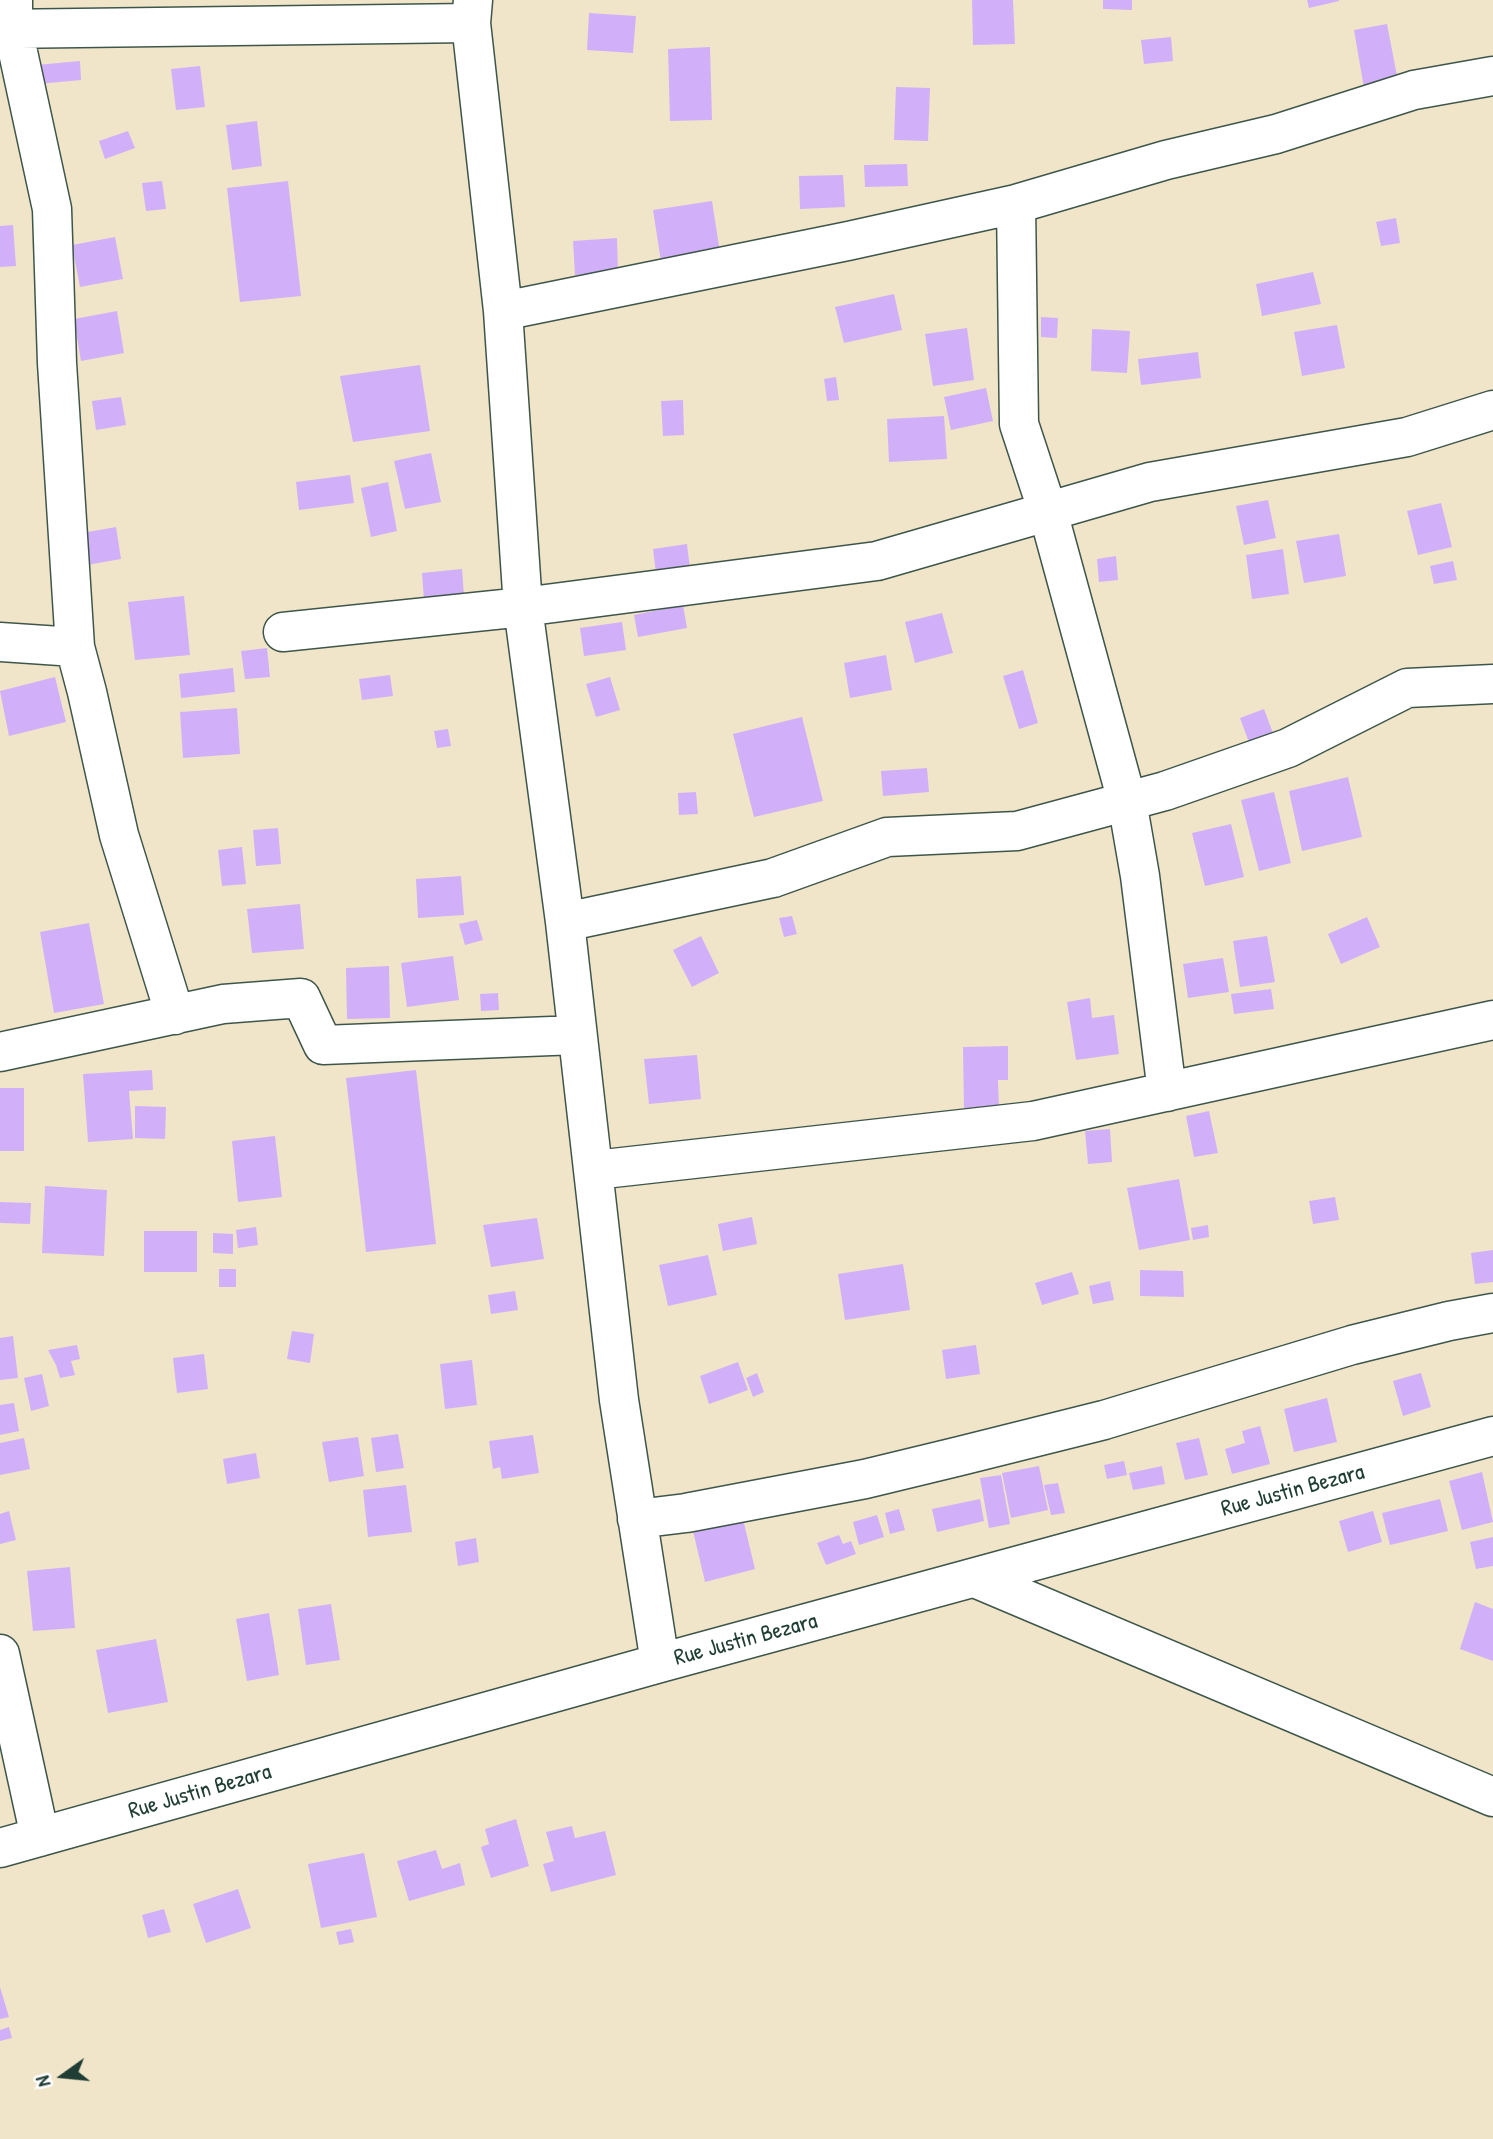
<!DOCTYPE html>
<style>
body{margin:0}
#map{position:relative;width:1493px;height:2139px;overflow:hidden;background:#f0e5c9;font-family:"Patrick Hand",sans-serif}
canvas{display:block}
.north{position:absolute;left:28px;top:2041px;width:70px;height:70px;-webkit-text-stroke:5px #fff;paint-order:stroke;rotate:255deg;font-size:19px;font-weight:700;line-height:28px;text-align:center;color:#1f3d34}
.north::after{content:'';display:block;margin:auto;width:24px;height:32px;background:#1f3d34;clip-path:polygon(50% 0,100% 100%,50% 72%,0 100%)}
</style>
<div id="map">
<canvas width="1493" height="2139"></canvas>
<div class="north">N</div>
</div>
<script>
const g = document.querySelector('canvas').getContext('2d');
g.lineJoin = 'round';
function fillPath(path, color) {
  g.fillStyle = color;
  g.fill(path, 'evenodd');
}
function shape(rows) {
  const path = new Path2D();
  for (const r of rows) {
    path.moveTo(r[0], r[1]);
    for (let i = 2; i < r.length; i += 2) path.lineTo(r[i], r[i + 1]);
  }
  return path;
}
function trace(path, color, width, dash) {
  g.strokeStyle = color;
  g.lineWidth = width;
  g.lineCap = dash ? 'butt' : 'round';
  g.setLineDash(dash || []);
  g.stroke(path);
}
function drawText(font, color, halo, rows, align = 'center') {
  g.font = font + ' "Patrick Hand",sans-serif';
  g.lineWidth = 6;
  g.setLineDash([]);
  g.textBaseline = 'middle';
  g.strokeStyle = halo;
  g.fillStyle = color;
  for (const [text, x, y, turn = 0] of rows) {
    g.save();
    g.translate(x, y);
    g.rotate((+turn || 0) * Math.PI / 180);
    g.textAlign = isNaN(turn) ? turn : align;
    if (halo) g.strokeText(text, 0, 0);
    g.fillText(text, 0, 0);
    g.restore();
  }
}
fillPath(shape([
 [972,0,1013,0,1015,44,973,45],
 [1103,0,1132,0,1132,10,1103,9],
 [1307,0,1339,0,1339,1,1309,8],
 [589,13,636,16,633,53,587,50],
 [1387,24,1398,81,1364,88,1354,30],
 [1171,37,1173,61,1144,64,1141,40],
 [710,47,712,120,670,121,668,49],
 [80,61,81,80,38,84,36,65],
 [200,66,205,107,176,110,171,69],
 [896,87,930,88,928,141,894,140],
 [257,121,262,166,232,170,226,125],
 [128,131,135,148,105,159,99,141],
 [907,164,908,186,865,187,864,165],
 [843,175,845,207,800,209,799,176],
 [162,181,166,209,146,211,142,183],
 [288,181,301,296,240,302,227,188],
 [712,201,721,259,662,268,653,210],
 [1396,218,1400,243,1381,246,1376,222],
 [13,225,16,266,0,267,0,226],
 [115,237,123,279,80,287,72,245],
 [617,238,618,273,575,275,573,241],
 [1313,272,1321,304,1262,316,1256,284],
 [894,294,902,330,844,343,835,307],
 [117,311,124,353,81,361,74,319],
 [1041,317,1058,318,1057,338,1041,337],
 [1337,325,1345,368,1302,376,1294,332],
 [967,328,974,380,933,386,925,334],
 [1092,329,1130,331,1127,373,1091,371],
 [1198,352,1201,378,1141,385,1138,359],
 [420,365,430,431,353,442,340,376],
 [836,377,839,400,827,401,824,379],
 [986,388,993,421,951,430,944,397],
 [121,397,126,425,96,430,92,401],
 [683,400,684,435,663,436,661,401],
 [944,416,947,459,889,462,887,419],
 [431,453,441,502,405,509,394,461],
 [350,475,354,503,299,510,296,482],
 [388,482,397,531,371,537,361,488],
 [1268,500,1276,538,1244,545,1236,506],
 [1441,503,1452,547,1418,555,1407,511],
 [116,527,121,559,87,565,82,533],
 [1339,534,1346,576,1304,583,1296,541],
 [687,544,691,577,657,582,653,549],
 [1283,549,1289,594,1252,599,1246,555],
 [1116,556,1118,580,1099,582,1097,559],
 [1453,561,1457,580,1434,584,1430,566],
 [462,569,464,596,424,600,422,573],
 [184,596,190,655,135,660,128,602],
 [683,605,687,628,638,637,634,615],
 [942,613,953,653,915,663,905,622],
 [622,622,626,650,584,656,580,628],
 [267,648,270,677,245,679,241,651],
 [886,655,892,690,850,698,844,663],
 [233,668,235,692,181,698,179,674],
 [1023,670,1038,723,1019,729,1003,676],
 [390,675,393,696,362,700,359,679],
 [55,677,66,722,9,736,0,691],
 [610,677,620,710,596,717,586,684],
 [237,708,240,754,183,758,180,712],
 [1264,709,1274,736,1250,745,1240,718],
 [802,717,823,801,754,817,733,734],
 [448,729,451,746,437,748,434,731],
 [927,768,929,792,883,796,881,771],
 [1348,777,1362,837,1302,851,1289,791],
 [696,792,698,814,679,815,678,793],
 [1274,792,1291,863,1259,871,1241,800],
 [1231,824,1244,877,1205,886,1192,833],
 [278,828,281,864,256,866,253,830],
 [242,847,246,884,222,886,218,850],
 [461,876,464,915,418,918,416,879],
 [300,904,304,949,252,953,247,909],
 [792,916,797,934,784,937,779,918],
 [1367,917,1380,947,1341,964,1328,934],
 [477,920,483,940,465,945,459,924],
 [89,923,104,1004,54,1013,40,932],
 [701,936,719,973,692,987,673,950],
 [1267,936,1275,982,1240,987,1233,941],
 [453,956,459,1000,407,1007,401,963],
 [1223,958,1229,992,1188,998,1183,964],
 [389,966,390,1018,347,1019,346,968],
 [1271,989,1274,1009,1234,1014,1231,994],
 [498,993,499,1010,481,1011,480,994],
 [1090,998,1092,1018,1114,1015,1119,1054,1076,1060,1067,1002],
 [1008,1046,1008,1080,998,1080,999,1110,964,1111,963,1047],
 [697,1055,701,1099,649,1104,644,1059],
 [152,1070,153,1090,129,1091,133,1139,88,1142,83,1074],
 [416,1070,436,1244,366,1252,346,1078],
 [0,1088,24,1088,24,1151,0,1151],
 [135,1106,166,1107,165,1139,135,1138],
 [1209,1111,1218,1153,1194,1157,1186,1116],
 [1110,1129,1112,1162,1088,1164,1085,1131],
 [275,1136,282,1197,238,1202,232,1141],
 [1179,1179,1190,1240,1139,1250,1127,1188],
 [45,1186,107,1190,104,1256,42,1253],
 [1335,1197,1339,1220,1313,1224,1309,1201],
 [0,1202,31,1203,30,1224,0,1223],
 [752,1217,757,1244,723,1251,718,1224],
 [537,1218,544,1259,491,1267,483,1225],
 [1208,1225,1209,1237,1193,1240,1191,1228],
 [256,1227,258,1245,238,1248,236,1230],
 [144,1231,197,1231,197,1272,144,1272],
 [213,1233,233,1234,233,1254,213,1253],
 [1493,1250,1493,1282,1475,1284,1471,1253],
 [708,1255,717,1295,668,1306,659,1265],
 [903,1264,910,1310,845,1320,838,1274],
 [219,1269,236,1269,236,1287,219,1287],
 [1140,1270,1183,1271,1184,1297,1140,1296],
 [1072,1272,1079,1294,1042,1305,1035,1283],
 [1110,1281,1114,1300,1093,1304,1089,1286],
 [515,1291,518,1310,491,1314,488,1295],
 [292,1331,314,1334,310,1363,287,1359],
 [13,1336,18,1378,0,1380,0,1338],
 [77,1345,80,1359,71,1361,75,1375,60,1378,56,1365,48,1350],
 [976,1345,980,1374,946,1379,942,1350],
 [204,1354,208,1389,177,1393,173,1358],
 [472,1360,477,1405,445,1409,440,1364],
 [738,1362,748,1390,709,1404,700,1376],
 [757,1373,764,1392,753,1397,746,1378],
 [1421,1373,1431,1407,1403,1416,1393,1381],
 [42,1374,49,1406,31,1411,24,1378],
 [1327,1398,1337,1442,1294,1452,1284,1409],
 [14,1403,19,1431,0,1435,0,1405],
 [1260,1426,1270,1464,1232,1474,1225,1449,1245,1443,1242,1431],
 [398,1434,404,1468,376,1472,371,1438],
 [533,1435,539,1473,502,1479,500,1467,493,1469,489,1441],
 [358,1437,364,1476,329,1482,322,1442],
 [24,1438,30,1469,0,1475,0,1443],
 [1199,1438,1208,1475,1185,1480,1176,1443],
 [256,1453,260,1478,227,1484,223,1459],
 [1124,1461,1127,1475,1107,1479,1104,1465],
 [1039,1466,1048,1510,1011,1518,1002,1473],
 [1162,1466,1165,1484,1133,1490,1129,1473],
 [1482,1472,1493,1522,1462,1530,1449,1481],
 [1001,1475,1010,1524,989,1528,980,1478],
 [1058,1483,1065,1513,1051,1515,1044,1485],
 [406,1485,412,1532,368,1537,363,1490],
 [980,1499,984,1521,937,1532,932,1509],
 [1440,1499,1448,1531,1390,1545,1382,1513],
 [899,1509,905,1530,890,1534,885,1513],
 [9,1511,16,1540,0,1544,0,1514],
 [1373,1511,1382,1542,1348,1552,1339,1521],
 [877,1515,884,1537,859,1545,853,1522],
 [743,1519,755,1569,705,1582,693,1531],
 [839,1535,843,1544,851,1541,856,1554,826,1565,817,1543],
 [1493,1537,1493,1566,1476,1569,1470,1542],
 [476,1538,479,1562,458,1566,455,1542],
 [70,1567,75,1628,33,1631,27,1571],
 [1475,1602,1493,1609,1493,1661,1460,1649],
 [331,1604,340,1660,306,1665,298,1609],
 [269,1613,279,1675,247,1681,236,1619],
 [156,1639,168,1702,108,1713,96,1650],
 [516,1819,529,1866,491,1878,481,1847,489,1844,485,1829],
 [572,1826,575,1838,605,1831,616,1875,551,1892,543,1864,554,1861,546,1832],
 [436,1850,442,1869,460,1863,465,1885,409,1901,397,1861],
 [364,1853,377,1917,321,1928,308,1864],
 [238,1889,251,1928,206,1943,193,1904],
 [164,1909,171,1932,148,1938,142,1915],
 [351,1929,354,1942,339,1945,336,1932],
 [0,1987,9,2017,0,2019],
 [9,2027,12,2038,0,2041,0,2030]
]), '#d1b0f9');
const minor = shape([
 [13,0,13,29,52,209,57,363,75,647,87,692,119,835,175,1015],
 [473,0,471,23,503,311,523,607,565,922,619,1400,660,1663],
 [0,29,471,23],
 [1016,204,1019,424,1048,512,1127,801,1140,876,1167,1092],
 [503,311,848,241,1016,204,1166,160,1276,134,1414,90,1493,76],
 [283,632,523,607,877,561,1150,482,1407,437,1493,410],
 [0,642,75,647],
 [565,922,773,878,887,837,1017,831,1165,791,1288,748,1407,688,1493,684],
 [0,1052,223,1004,301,998,323,1045,577,1035],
 [595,1170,1033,1121,1493,1020],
 [637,1519,686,1513,865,1479,960,1456,1104,1420,1352,1345,1449,1321,1493,1313],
 [975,1578,1493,1797],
 [0,1654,40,1837],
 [0,1848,660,1663,1493,1436]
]);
trace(minor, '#3e564a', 41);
trace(minor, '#fff', 38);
drawText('23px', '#1f3d34', '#fff', [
 ["Rue Justin Bezara",1293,1491,-15],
 ["Rue Justin Bezara",746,1640,-15],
 ["Rue Justin Bezara",200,1792,-16]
]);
</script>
